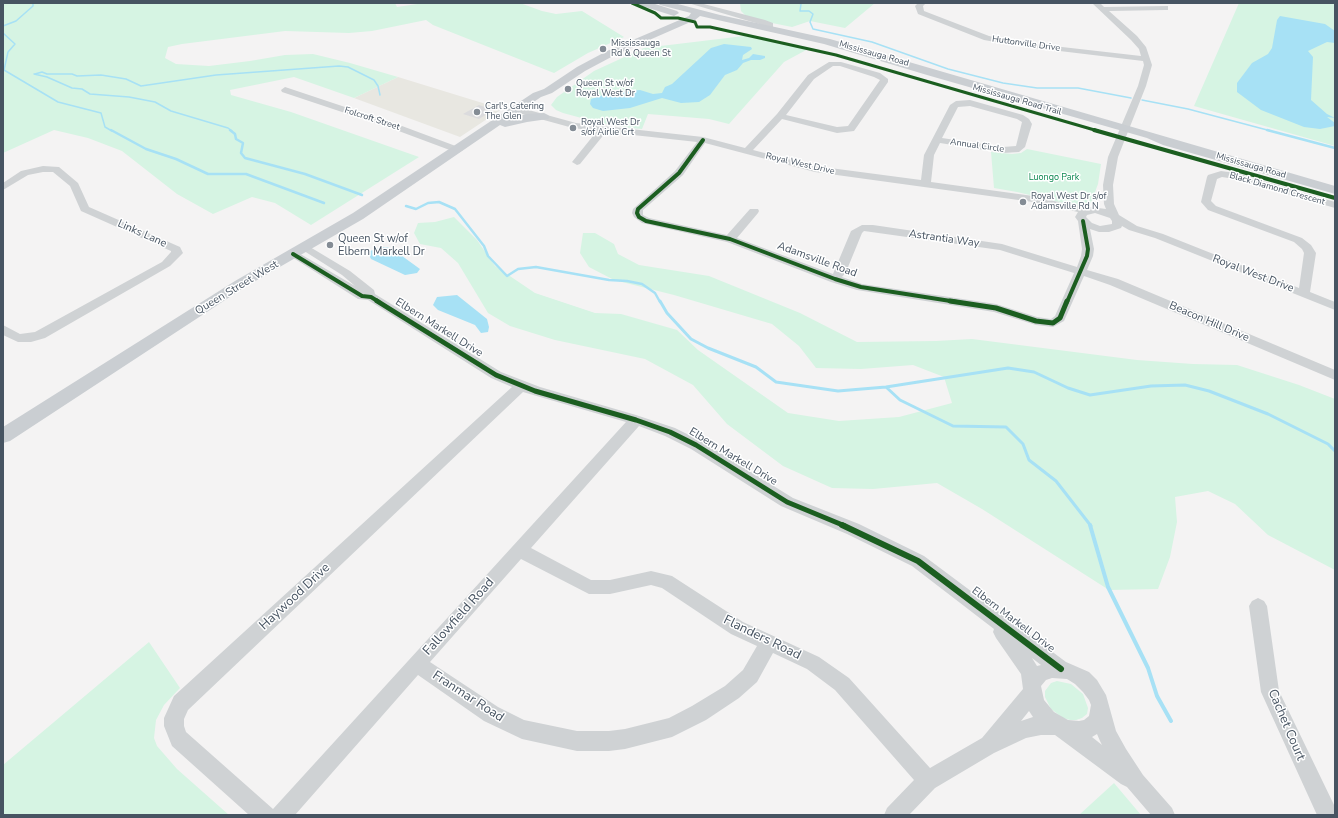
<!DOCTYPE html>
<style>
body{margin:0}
#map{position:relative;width:1338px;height:818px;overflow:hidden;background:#f4f3f3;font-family:"Nunito Sans",sans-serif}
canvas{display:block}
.frame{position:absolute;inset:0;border:4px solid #475462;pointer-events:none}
</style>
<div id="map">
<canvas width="1338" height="818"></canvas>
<div class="frame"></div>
</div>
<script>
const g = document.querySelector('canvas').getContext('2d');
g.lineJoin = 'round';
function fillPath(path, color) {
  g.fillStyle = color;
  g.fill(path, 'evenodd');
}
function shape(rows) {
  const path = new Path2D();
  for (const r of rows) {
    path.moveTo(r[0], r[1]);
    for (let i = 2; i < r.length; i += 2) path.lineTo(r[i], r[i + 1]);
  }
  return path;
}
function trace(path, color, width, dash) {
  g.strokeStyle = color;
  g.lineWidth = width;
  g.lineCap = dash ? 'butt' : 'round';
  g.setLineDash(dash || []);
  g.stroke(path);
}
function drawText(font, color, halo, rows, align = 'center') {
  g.font = font + ' "Nunito Sans",sans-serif';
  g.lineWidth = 3;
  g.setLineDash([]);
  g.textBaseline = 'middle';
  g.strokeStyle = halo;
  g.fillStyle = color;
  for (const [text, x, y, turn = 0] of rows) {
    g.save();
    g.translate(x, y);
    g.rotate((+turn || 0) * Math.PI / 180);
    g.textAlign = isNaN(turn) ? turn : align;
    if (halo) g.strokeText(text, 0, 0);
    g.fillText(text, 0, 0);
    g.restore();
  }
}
fillPath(shape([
 [398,77,502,109,460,137,354,98]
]), '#e8e7e1');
fillPath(shape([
 [3,3,395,3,397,7,424,3,520,3,542,11,556,14,582,11,624,37,588,53,554,73,433,25,426,20,372,31,349,33,285,31,182,44,168,47,165,58,176,64,209,66,250,61,285,55,313,54,350,63,398,77,354,98,294,77,230,90,231,95,291,112,419,157,311,225,275,203,252,197,213,214,177,194,122,151,88,138,54,130,3,153],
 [740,3,875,3,845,28,810,21,792,27,772,23,747,17,741,11],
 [1239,3,1335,3,1335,146,1194,106],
 [744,36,808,49,784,62,729,124,709,119,648,114,642,129,631,128,600,123,563,113,556,110,551,105,557,97,594,71,644,48],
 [1027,149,1101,164,1098,184,1091,203,1082,205,1068,204,1017,192,994,188,991,152,1012,154,1021,153],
 [454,217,477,240,495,266,535,293,595,313,621,314,677,330,698,350,788,413,839,421,899,417,952,403,944,377,913,365,861,369,816,368,799,346,772,324,674,295,614,280,589,267,580,253,583,233,595,233,614,244,618,254,639,265,709,276,800,313,857,342,936,341,972,339,1137,360,1193,364,1237,365,1299,385,1335,399,1335,570,1268,535,1235,504,1208,491,1175,497,1177,522,1170,557,1158,589,1109,590,982,509,937,483,873,489,832,488,783,466,727,424,693,385,645,359,555,340,510,326,488,313,458,263,441,248,420,244,414,233,418,223,435,222],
 [149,642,180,688,164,705,156,720,154,738,157,746,177,769,229,815,3,815,3,765],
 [1057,681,1071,684,1083,694,1088,708,1087,714,1082,718,1076,720,1070,720,1063,718,1051,709,1045,697,1045,691,1051,683],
 [1114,783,1141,815,1079,815]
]), '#d6f4e3');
fillPath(shape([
 [1280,16,1325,24,1335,31,1335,43,1327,42,1308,51,1313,57,1311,100,1327,114,1335,118,1327,117,1335,123,1335,126,1320,129,1304,127,1261,110,1237,92,1237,83,1252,63,1268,54,1272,48,1277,20],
 [724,44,751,47,752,49,743,55,742,60,749,58,753,54,765,56,765,58,760,60,751,60,743,63,737,70,725,75,710,95,699,102,681,103,662,98,630,108,603,111,593,108,590,104,591,99,609,93,640,90,653,94,662,93,665,87,672,84,711,48],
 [381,247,391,248,420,269,417,273,405,275,371,259,369,255,370,251],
 [457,295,487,319,489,327,488,332,481,333,475,325,438,310,433,305,437,297]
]), '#a7e1f5');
trace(shape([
 [799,3,801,4,800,11,809,11,813,14,810,22,813,29,872,42,948,69,1003,83,1037,88,1078,88,1131,98],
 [3,26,16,21,33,6,33,3],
 [3,33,15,44,8,52,4,70,58,102,101,113,105,127,112,131],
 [34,74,47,77,72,88,82,89,90,94,129,97,155,102,171,111,228,128,232,131],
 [35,74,42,72,47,74,72,74,77,76,101,75,126,79,141,86,216,75,339,66,348,67,374,80,378,86,380,95],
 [1142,100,1188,109,1271,131]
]), '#a7e1f5', 1.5);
trace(shape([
 [111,130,146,149,176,159,208,174,246,174,324,203],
 [230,130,235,134,236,139,243,143,241,153,245,158,305,174,362,195],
 [1267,130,1335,148],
 [406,206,416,209,428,203,439,202,455,209,484,246,488,256,507,276,518,269,536,267,609,280,627,281,642,284,655,293,660,302]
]), '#a7e1f5', 2.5);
trace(shape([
 [660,301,667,313,691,339,708,348,756,367,776,382,838,391,886,387,1008,368,1034,372,1068,388,1090,395,1151,386,1185,385,1209,391,1268,414,1328,444,1335,451],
 [886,387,900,400,953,426,1006,427,1023,444,1029,460,1056,481,1091,526]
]), '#a7e1f5', 3);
trace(shape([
 [1090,525,1108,587,1148,668,1157,696,1171,721]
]), '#a7e1f5', 4);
fillPath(shape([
 [479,105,493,110,479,119,463,114]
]), '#dbdbdd');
fillPath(shape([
 [688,3,700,3,765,20,773,23,773,29,772,31,766,31,766,26,759,24,688,3],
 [918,3,926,3,923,6,924,11,989,36,1018,42,1141,56,1139,49,1131,40,1092,3,1100,3,1104,7,1168,6,1168,10,1165,10,1109,11,1137,36,1146,47,1152,65,1146,86,1118,157,1113,185,1114,204,1119,215,1137,226,1163,234,1299,288,1304,253,1302,249,1294,242,1208,210,1201,202,1207,177,1208,175,1221,171,1236,173,1335,202,1335,208,1235,179,1222,177,1217,179,1211,201,1216,206,1302,238,1311,245,1316,253,1310,292,1335,302,1335,310,1155,238,1129,230,1122,226,1121,228,1109,232,1099,232,1090,229,1094,249,1093,256,1087,270,1118,279,1335,370,1335,380,1110,285,1084,276,1064,321,1053,327,1036,325,994,312,857,290,831,282,727,242,642,223,634,217,632,213,633,209,675,171,697,142,606,132,580,164,577,165,572,162,597,131,573,128,511,111,510,109,514,106,576,123,703,137,745,148,777,114,808,75,829,62,841,62,880,73,888,79,888,82,854,131,837,133,782,119,753,150,815,166,921,180,924,155,950,105,956,101,970,100,1023,115,1029,119,1032,124,1025,147,1019,152,1003,153,940,143,934,155,931,182,1033,196,1067,204,1106,209,1104,204,1103,185,1108,157,1138,86,1144,65,1143,61,1018,46,984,40,918,14,915,6,918,3],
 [833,66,840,66,874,77,880,80,848,126,837,127,786,115,814,79,833,66],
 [970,106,1017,119,1022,122,1016,146,1003,147,942,138,958,107,970,106],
 [705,143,815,172,1033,202,1078,212,1075,217,1078,221,1082,249,1081,256,1077,267,1002,244,873,225,862,225,851,231,833,274,737,238,758,213,759,211,758,209,750,209,727,235,649,218,643,215,643,210,683,175,705,143],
 [1095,213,1110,218,1112,221,1112,224,1100,226,1092,223,1086,217,1087,215,1095,213],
 [864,231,1000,250,1074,273,1055,316,1051,319,1037,317,996,304,862,284,842,277,846,272,862,233,864,231],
 [285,87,402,126,461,148,463,150,458,153,455,152,396,130,282,92,281,90,285,87],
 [43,166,59,167,78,183,89,207,180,247,183,253,170,266,45,338,31,342,18,342,3,335,3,325,20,334,35,332,162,262,171,252,171,251,81,211,70,186,53,172,43,172,28,175,3,190,3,183,21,171,43,166],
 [305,244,350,271,374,290,375,294,501,372,540,387,636,415,675,428,701,441,793,498,859,524,924,556,1066,662,1089,672,1097,680,1106,695,1116,731,1126,749,1143,775,1172,808,1175,815,1151,815,1127,787,1121,784,1055,735,1041,735,1026,738,994,753,935,788,909,815,884,815,887,808,914,780,835,690,807,669,773,653,757,682,739,698,706,720,672,737,625,749,609,751,577,751,522,739,484,721,418,675,295,815,249,815,172,746,164,726,164,718,174,696,512,387,491,378,368,300,358,299,287,254,289,252,293,251,297,252,355,286,342,275,301,249,299,247,301,245,305,244],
 [523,392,626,422,273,809,186,732,184,726,184,719,188,710,523,392],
 [639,426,665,436,691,449,781,506,847,534,912,566,994,629,993,632,996,638,1021,674,1023,689,982,738,930,768,849,678,819,657,743,622,672,576,651,571,610,580,591,580,531,548,639,426],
 [521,559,589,594,610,594,651,585,662,588,731,634,757,646,743,670,725,686,692,706,669,718,625,729,609,731,577,731,524,720,498,707,430,662,521,559],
 [1032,658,1041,665,1037,666,1032,658],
 [1052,678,1067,679,1075,684,1083,692,1089,700,1091,705,1089,716,1084,720,1079,721,1068,720,1054,712,1044,700,1041,686,1046,680,1052,678],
 [1029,711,1033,717,1021,721,1029,711],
 [1097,734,1100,741,1102,745,1092,737,1097,734],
 [1258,598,1264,601,1267,606,1279,691,1335,807,1335,815,1317,815,1261,692,1249,606,1252,601,1258,598]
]), '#cfd2d4');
fillPath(shape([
 [637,3,652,3,677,11,679,13,674,16,639,5,637,3],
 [658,3,674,3,720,15,830,39,1335,186,1335,194,1163,145,1147,138,927,75,824,44,700,16,695,20,615,55,585,71,552,93,541,97,510,118,527,114,544,113,548,115,550,117,548,119,527,122,505,127,500,125,363,219,245,287,10,441,3,443,3,427,235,281,353,213,533,93,544,89,577,67,607,51,689,16,691,13,660,5,658,3]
]), '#caced2');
trace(shape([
 [632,3,655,13,661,18,678,18,695,22,697,27,710,27,836,55,1098,131]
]), '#1b5e20', 3);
trace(shape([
 [1094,130,1335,198],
 [703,140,679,173,638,209,637,213,639,217,646,221,730,239,835,279,861,287,957,302],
 [293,254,362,296,371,297,379,302],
 [1067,302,1087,256,1088,249,1083,221]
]), '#1b5e20', 4);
trace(shape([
 [377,301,496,375,535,391,636,420,670,432,696,445,787,502,845,526],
 [950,301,996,308,1036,321,1053,323,1060,318,1067,301]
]), '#1b5e20', 5);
trace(shape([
 [842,525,918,561,1061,669]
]), '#1b5e20', 6);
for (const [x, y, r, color] of [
 [603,49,4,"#848c95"],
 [568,89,4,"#848c95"],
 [477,112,4,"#848c95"],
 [573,128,4,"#848c95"],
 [1023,202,4,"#848c95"],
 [330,245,4,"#848c95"]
]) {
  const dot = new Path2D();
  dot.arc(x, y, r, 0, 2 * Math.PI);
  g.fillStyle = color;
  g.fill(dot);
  trace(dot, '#fff', 1.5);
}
drawText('9px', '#475462', '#fff', [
 ["Mississauga",611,44],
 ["Rd & Queen St",611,54],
 ["Queen St w/of",576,84],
 ["Royal West Dr",576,94],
 ["Carl's Catering",485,107],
 ["The Glen",485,117],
 ["Royal West Dr",581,123],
 ["s/of Airlie Crt",581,133],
 ["Royal West Dr s/of",1031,197],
 ["Adamsville Rd N",1031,207]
], 'left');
drawText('9px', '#475462', '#fff', [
 ["Huttonville Drive",1026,44,8],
 ["Mississauga Road",874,54,16],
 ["Mississauga Road Trail",1017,100,16],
 ["Folcroft Street",372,119,18],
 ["Annual Circle",977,146,8],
 ["Royal West Drive",800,164,13],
 ["Mississauga Road",1251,166,16],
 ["Black Diamond Crescent",1277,189,16]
]);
drawText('9px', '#0d8851', '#fff', [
 ["Luongo Park",1054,178]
]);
drawText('11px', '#475462', '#fff', [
 ["Links Lane",142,234,24],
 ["Astrantia Way",944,239,8],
 ["Adamsville Road",817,260,20],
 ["Royal West Drive",1253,274,21],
 ["Queen Street West",237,288,-31],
 ["Beacon Hill Drive",1209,322,23],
 ["Elbern Markell Drive",439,328,32],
 ["Elbern Markell Drive",733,457,31],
 ["Elbern Markell Drive",1013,620,37]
]);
drawText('11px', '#475462', '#fff', [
 ["Queen St w/of",338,239],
 ["Elbern Markell Dr",338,252]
], 'left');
drawText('13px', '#475462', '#fff', [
 ["Haywood Drive",295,597,-43],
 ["Fallowfield Road",459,617,-48],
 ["Flanders Road",762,638,26],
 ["Franmar Road",468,697,33],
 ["Cachet Court",1286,725,67]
]);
</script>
